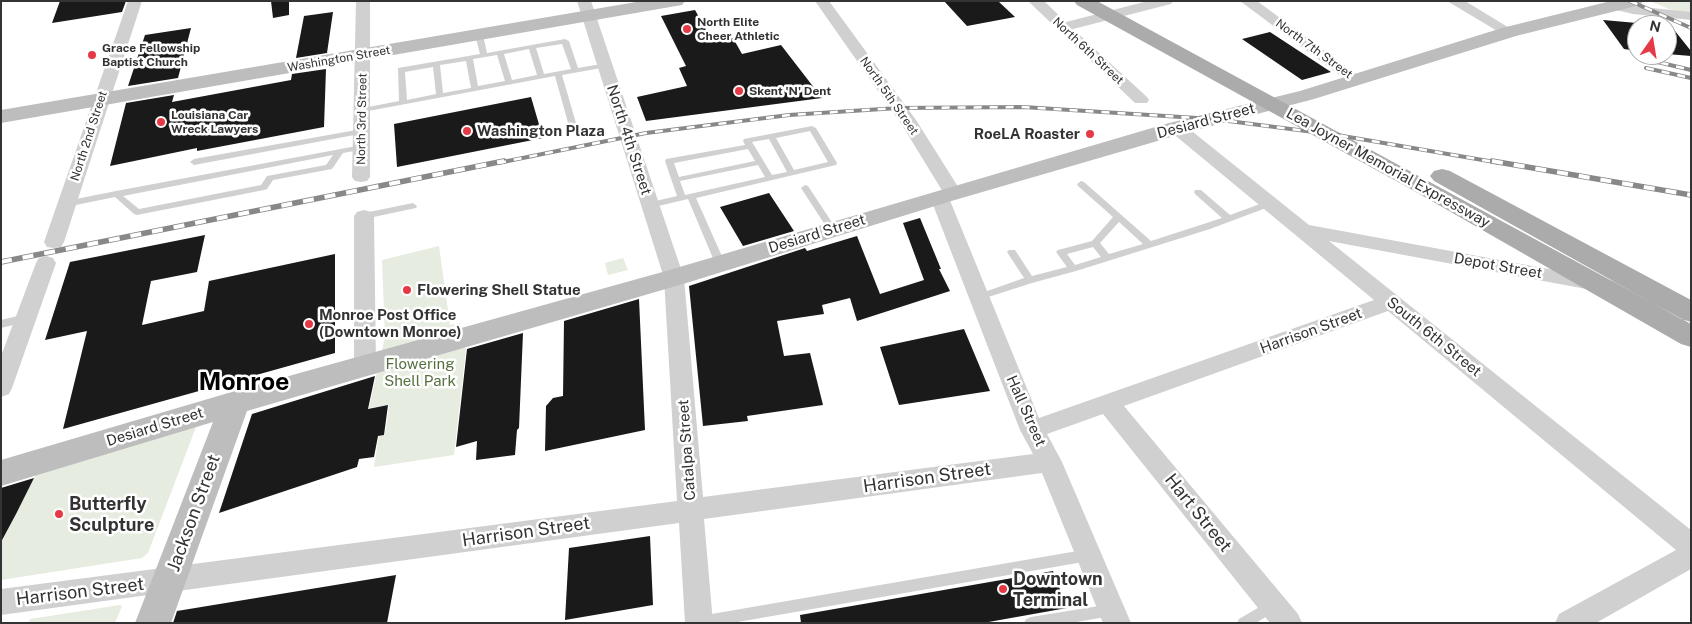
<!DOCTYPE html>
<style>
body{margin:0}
#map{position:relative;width:1692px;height:624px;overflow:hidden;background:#fff;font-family:"Public Sans",sans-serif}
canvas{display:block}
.frame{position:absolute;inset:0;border:2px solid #333;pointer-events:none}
.north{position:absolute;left:1627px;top:15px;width:50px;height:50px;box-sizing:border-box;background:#fff;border:1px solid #adadad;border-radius:50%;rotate:13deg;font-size:14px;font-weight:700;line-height:20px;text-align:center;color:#333}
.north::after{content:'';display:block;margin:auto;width:18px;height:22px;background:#e63946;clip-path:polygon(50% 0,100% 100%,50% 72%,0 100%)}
</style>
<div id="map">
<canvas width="1692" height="624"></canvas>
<div class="frame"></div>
<div class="north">N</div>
</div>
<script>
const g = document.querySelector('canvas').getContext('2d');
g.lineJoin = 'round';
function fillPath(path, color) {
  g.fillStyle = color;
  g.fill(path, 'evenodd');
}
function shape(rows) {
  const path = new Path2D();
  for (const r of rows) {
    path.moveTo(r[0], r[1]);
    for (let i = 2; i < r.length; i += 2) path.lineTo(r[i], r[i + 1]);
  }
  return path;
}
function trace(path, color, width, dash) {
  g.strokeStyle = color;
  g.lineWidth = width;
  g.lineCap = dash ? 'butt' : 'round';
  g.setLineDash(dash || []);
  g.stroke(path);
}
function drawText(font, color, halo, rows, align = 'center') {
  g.font = font + ' "Public Sans",sans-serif';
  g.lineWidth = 5;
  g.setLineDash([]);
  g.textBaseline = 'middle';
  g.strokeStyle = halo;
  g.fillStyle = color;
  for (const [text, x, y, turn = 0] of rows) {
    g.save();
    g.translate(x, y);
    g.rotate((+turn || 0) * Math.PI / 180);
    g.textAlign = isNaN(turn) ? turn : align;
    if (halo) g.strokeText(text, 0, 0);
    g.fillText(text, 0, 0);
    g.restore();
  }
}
fillPath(shape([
 [1650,1,1691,1,1691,14,1669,9],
 [439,246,450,325,460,323,461,326,451,329,466,349,454,455,374,467,379,436,385,435,389,405,369,408,385,337,382,260],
 [623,258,628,270,608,275,605,263],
 [196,427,148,553,142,558,1,580,1,542,40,466],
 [120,605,122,606,115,623,28,623,30,619]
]), '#e6ecdf');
fillPath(shape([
 [60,1,126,1,122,12,52,23],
 [271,1,289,1,289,15,273,18],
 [944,1,998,1,1015,17,967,26],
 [695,10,713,42,733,38,742,54,781,45,822,98,646,121,637,97,687,86,679,68,686,66,661,16],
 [333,12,327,53,296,58,304,16],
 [1603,20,1637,23,1637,51,1624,49],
 [1667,21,1691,51,1691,56,1667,54],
 [191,28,178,78,128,86,145,35],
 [1270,32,1331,72,1302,80,1242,39],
 [326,69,324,127,197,151,197,148,110,166,126,103,174,95,172,102,291,80,292,74],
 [531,97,543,138,397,167,394,124],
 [769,193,794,231,743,246,720,207],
 [920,218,941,269,939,269,950,291,857,321,850,298,822,305,824,314,777,321,784,356,810,353,823,405,747,416,748,421,703,426,689,286,805,248,807,251,857,236,880,294,924,280,903,223],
 [205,235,197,272,151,281,142,325,204,311,209,281,335,254,335,353,63,429,87,331,45,340,70,262],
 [639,299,645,430,545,451,546,406,553,398,563,396,564,321],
 [964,329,990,391,899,405,880,347],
 [523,333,519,428,517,430,515,455,476,460,477,441,456,447,467,349],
 [375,376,368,409,388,405,384,435,378,436,374,457,359,459,357,467,219,513,252,414],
 [34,478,16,514,1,542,1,488],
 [650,536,653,605,565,620,569,548],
 [1053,571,1067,608,983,623,801,623,800,615],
 [396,575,387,623,173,623,177,611]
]), '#1a1a1a');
fillPath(shape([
 [479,33,483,35,487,53,565,39,569,41,578,68,607,63,607,67,562,75,578,130,577,132,571,132,570,130,555,76,363,112,359,110,363,108,399,101,398,68,480,54,475,35,479,33],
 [562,44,571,69,544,74,536,48,562,44],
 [529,49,537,75,512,80,504,54,529,49],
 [497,55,505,81,478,86,473,59,497,55],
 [466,61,471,88,443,93,440,65,466,61],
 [433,67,436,94,407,100,405,72,433,67],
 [812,126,816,128,837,163,836,165,696,198,725,263,723,265,720,266,715,263,688,199,650,208,646,205,647,203,677,196,665,161,666,159,745,145,743,141,744,139,812,126],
 [810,131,828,162,794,170,776,138,810,131],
 [769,139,787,172,772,175,752,142,769,139],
 [748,149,755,161,679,177,674,163,748,149],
 [758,165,765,177,685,195,680,181,758,165],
 [362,129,366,131,365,133,194,165,190,162,194,159,362,129],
 [362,145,366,147,365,149,343,153,332,169,273,180,267,189,264,190,137,215,134,214,115,197,66,207,62,204,66,201,116,191,362,145],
 [333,155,326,165,267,176,261,185,139,209,123,196,333,155],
 [1081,181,1084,182,1151,241,1222,218,1195,194,1194,192,1195,190,1201,190,1230,215,1268,201,1274,201,1275,203,1274,205,1210,229,1076,271,1032,283,979,300,976,299,974,297,976,295,1024,278,1007,252,1009,250,1015,250,1032,276,1067,267,1056,252,1058,250,1092,241,1113,217,1078,186,1077,184,1081,181],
 [1119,222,1143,244,1109,254,1100,243,1119,222],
 [1093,247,1101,257,1075,265,1067,254,1093,247],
 [805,185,808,186,835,227,837,229,835,231,829,231,801,188,805,185],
 [413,203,417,206,416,208,364,219,360,216,364,213,413,203],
 [26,314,31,318,30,321,1,328,1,320,26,314],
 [1089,549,1093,551,1095,555,1093,559,1089,561,732,623,693,622,695,618,700,616,1089,549],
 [1273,599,1278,601,1280,605,1278,609,1256,623,1237,623,1239,619,1273,599],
 [1111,604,1116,606,1118,610,1116,614,1111,616,1071,623,1024,623,1026,619,1031,617,1111,604]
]), '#d0d0d0');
fillPath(shape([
 [128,1,142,1,64,242,61,247,54,248,47,247,44,242,128,1],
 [356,1,370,1,370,177,367,181,361,182,355,181,352,177,356,1],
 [577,1,591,1,684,278,703,497,1033,454,1020,430,930,197,932,193,943,192,902,125,815,1,829,1,916,120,962,193,960,197,949,198,1039,418,1374,300,1171,132,1168,128,1171,124,1177,123,1183,124,1309,225,1663,290,1666,295,1663,300,1656,302,1329,241,1691,530,1691,569,1596,623,1555,623,1559,614,1676,550,1388,311,1124,406,1298,614,1302,623,1270,623,1103,414,1047,434,1062,462,1131,623,1103,623,1042,473,704,519,713,623,685,623,679,523,1,615,1,589,677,501,664,278,577,1],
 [1028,1,1044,1,1066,22,1148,1,1173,1,1171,4,1073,29,1147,97,1149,100,1147,103,1135,103,1028,1],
 [1240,1,1257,1,1364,80,1362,83,1350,83,1240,1],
 [1447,1,1465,1,1516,32,1509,36,1504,35,1447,1],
 [1617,2,1633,6,1691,12,1691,20,1633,14,1612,9,1610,6,1612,3,1617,2],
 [364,210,371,212,374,216,376,366,373,372,365,374,357,372,354,366,354,216,357,212,364,210],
 [46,256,53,258,56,263,12,388,9,394,1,397,1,356,36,263,39,258,46,256]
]), '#d0d0d0');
fillPath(shape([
 [642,1,685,1,682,5,676,6,1,123,1,110,642,1],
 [1611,1,1643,1,1640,5,1516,36,1314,99,1185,133,948,202,683,284,247,411,171,623,135,623,213,422,1,486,1,460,235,391,666,271,1169,123,1300,91,1502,28,1611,1]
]), '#bdbdbd');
fillPath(shape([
 [1074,1,1097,1,1691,324,1691,347,1681,344,1416,192,1077,5,1074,1],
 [1442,169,1450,171,1691,300,1691,322,1681,319,1434,181,1430,176,1434,171,1442,169]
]), '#ababab');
const railFar1 = shape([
 [1630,1,1691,28],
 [1645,59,1691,70],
 [1646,68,1691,78],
 [498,163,646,133,789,115,898,108,1023,107,1213,119,1337,135,1500,163]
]);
const rail = shape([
 [1492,161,1691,195],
 [1,262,504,161]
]);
trace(railFar1, '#888', 4);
trace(rail, '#888', 5.5);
trace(railFar1, '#fff', 2.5, [8]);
trace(rail, '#fff', 4, [11]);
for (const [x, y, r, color] of [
 [687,29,5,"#e63946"],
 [92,55,5,"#e63946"],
 [739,91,5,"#e63946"],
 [161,122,5,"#e63946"],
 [467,131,5,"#e63946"],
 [1090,134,5,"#e63946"],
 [407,290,5,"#e63946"],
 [309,324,5,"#e63946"],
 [59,514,5,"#e63946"],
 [1003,589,5,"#e63946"]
]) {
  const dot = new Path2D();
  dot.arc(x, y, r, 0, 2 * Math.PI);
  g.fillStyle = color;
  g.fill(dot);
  trace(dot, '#fff', 2);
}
drawText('bold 12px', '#333', '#fff', [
 ["North Elite",697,22],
 ["Cheer Athletic",697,36],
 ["Grace Fellowship",102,48],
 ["Baptist Church",102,62],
 ["Skent 'N' Dent",749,91],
 ["Louisiana Car",171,115],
 ["Wreck Lawyers",171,129]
], 'left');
drawText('12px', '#333', '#fff', [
 ["North 7th Street",1314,49,36],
 ["North 6th Street",1088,51,43],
 ["Washington Street",339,59,-10],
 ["North 5th Street",889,96,55],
 ["North 3rd Street",362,119,-89],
 ["North 2nd Street",89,136,-72]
]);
drawText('15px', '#333', '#fff', [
 ["Desiard Street",1206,121,-15],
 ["North 4th Street",629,140,72],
 ["Lea Joyner Memorial Expressway",1388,168,29],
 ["Desiard Street",817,234,-17],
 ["Depot Street",1498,266,10],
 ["Harrison Street",1311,331,-20],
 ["South 6th Street",1434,337,39],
 ["Hall Street",1026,411,66],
 ["Desiard Street",155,427,-17],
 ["Catalpa Street",687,450,-94]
]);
drawText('bold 15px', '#333', '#fff', [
 ["Washington Plaza",477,131],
 ["RoeLA Roaster",1080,134,"right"],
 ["Flowering Shell Statue",417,290],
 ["Monroe Post Office",319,315],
 ["(Downtown Monroe)",319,332]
], 'left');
drawText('15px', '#56703f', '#fff', [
 ["Flowering",420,364],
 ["Shell Park",420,381]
]);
drawText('18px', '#333', '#fff', [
 ["Harrison Street",927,478,-8],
 ["Jackson Street",194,513,-70],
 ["Hart Street",1198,513,51],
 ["Harrison Street",526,532,-8],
 ["Harrison Street",80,592,-7]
]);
drawText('bold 18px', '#333', '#fff', [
 ["Butterfly",69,504],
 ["Sculpture",69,525],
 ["Downtown",1013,579],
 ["Terminal",1013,600]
], 'left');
drawText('bold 25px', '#000', '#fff', [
 ["Monroe",244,382]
]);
</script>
